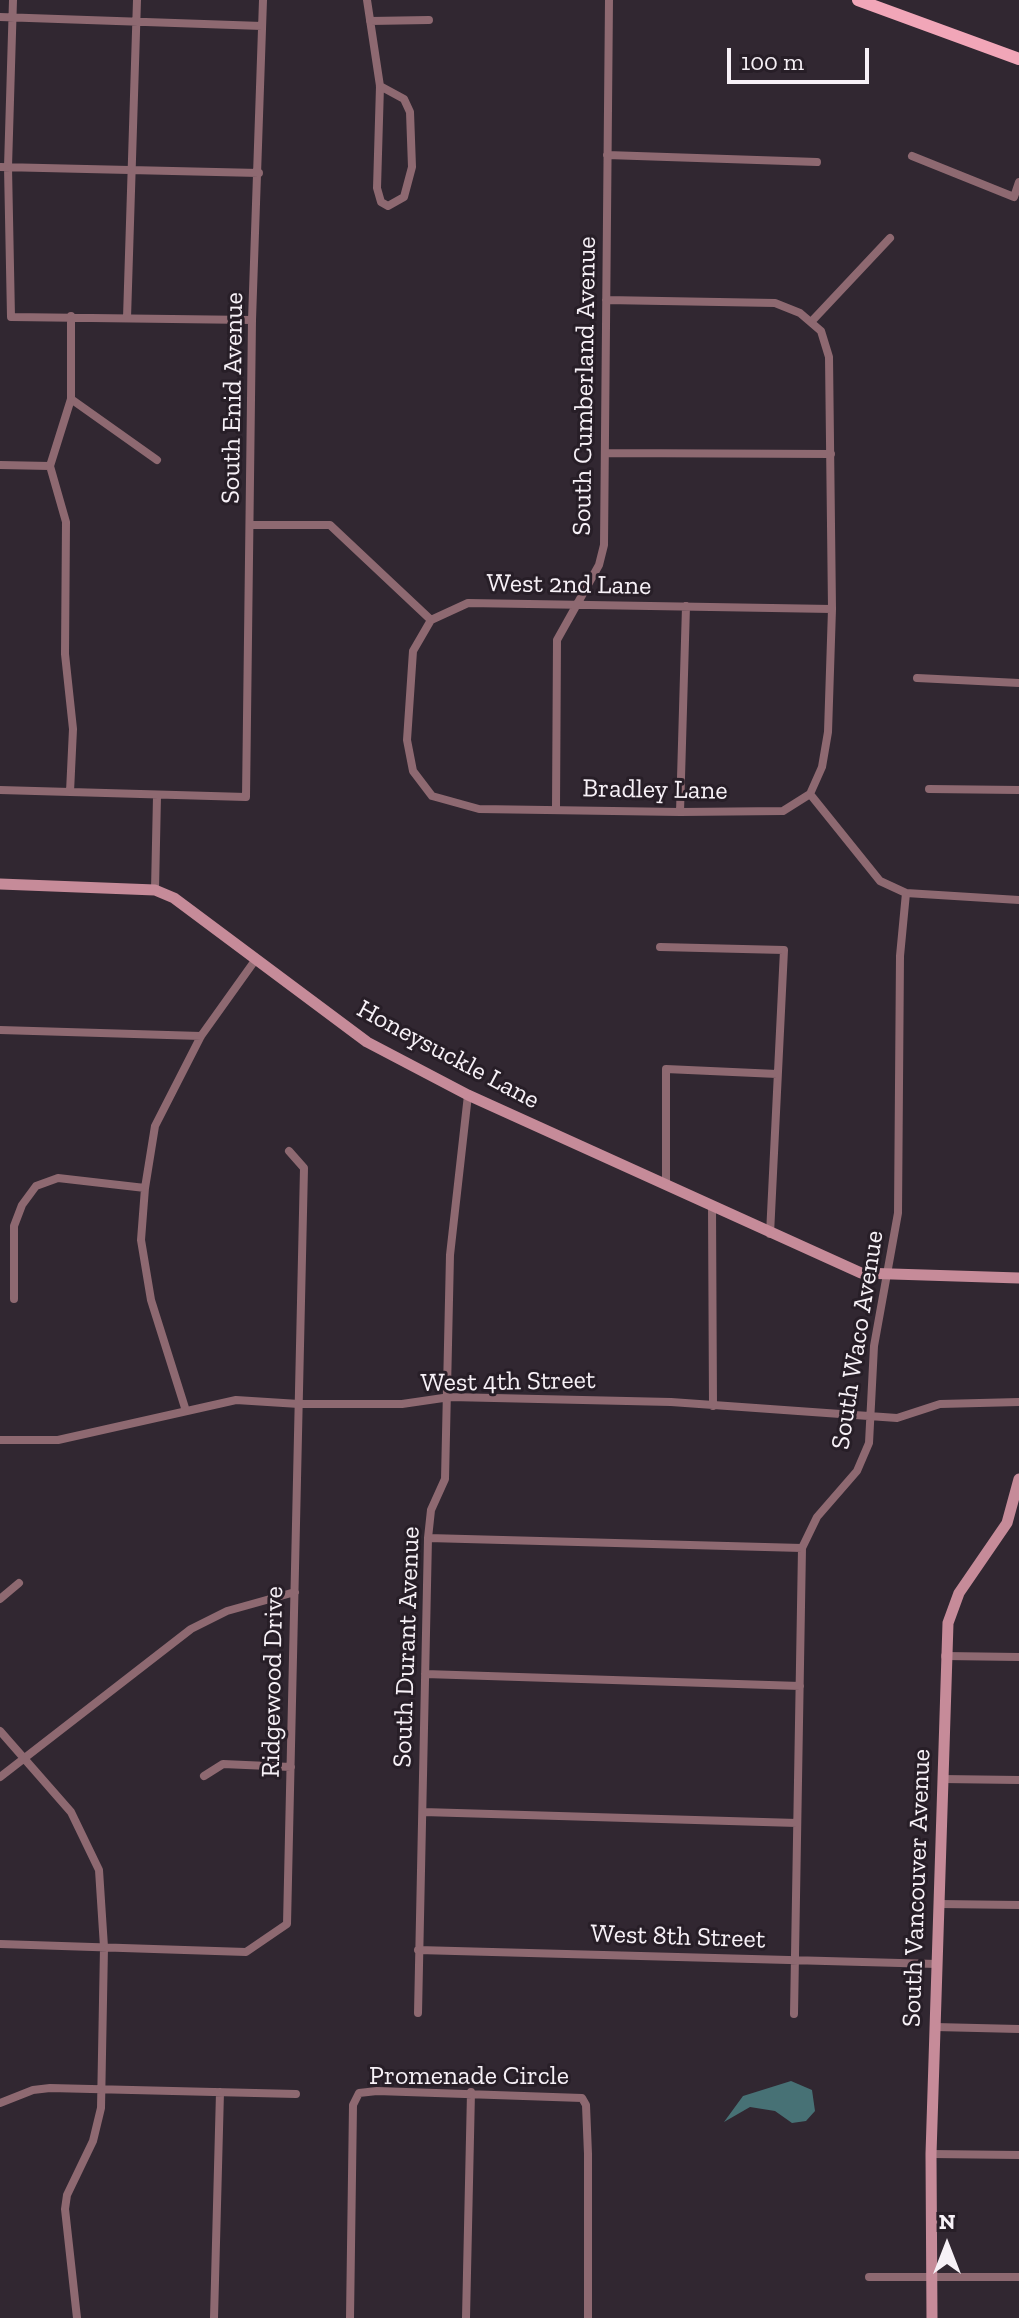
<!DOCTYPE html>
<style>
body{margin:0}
#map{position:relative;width:1019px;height:2318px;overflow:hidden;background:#312731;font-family:"Zilla Slab",serif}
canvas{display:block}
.north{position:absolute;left:907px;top:2206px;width:80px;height:80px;-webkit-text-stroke:6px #271e27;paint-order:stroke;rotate:0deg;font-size:22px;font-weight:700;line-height:32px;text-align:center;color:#f7f1f7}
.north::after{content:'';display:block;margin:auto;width:28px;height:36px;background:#f7f1f7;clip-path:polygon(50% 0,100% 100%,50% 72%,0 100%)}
.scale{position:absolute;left:727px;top:48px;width:142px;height:36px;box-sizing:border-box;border:4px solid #f7f1f7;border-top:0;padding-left:10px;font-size:24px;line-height:28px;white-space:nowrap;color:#f7f1f7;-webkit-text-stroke:6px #271e27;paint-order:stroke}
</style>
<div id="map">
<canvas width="1019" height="2318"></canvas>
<div class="north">N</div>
<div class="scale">100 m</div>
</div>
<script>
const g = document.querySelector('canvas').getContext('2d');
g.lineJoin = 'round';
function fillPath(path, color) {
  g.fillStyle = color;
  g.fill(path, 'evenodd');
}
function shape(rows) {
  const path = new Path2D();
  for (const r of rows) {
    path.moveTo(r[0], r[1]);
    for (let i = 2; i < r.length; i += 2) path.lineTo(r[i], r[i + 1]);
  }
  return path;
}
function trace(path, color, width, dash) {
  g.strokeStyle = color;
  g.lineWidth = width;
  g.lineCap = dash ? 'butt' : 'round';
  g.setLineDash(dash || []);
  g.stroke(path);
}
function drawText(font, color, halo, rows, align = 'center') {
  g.font = font + ' "Zilla Slab",serif';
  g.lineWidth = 6;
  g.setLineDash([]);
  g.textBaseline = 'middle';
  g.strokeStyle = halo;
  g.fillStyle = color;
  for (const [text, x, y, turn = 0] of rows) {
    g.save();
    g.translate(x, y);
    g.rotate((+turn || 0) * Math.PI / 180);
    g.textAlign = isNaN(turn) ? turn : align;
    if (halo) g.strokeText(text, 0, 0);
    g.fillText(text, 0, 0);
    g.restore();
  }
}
fillPath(shape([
 [791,2081,812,2090,815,2111,806,2121,792,2123,775,2111,750,2107,724,2122,743,2096]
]), '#477175');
trace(shape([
 [13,0,8,167,11,317,252,320],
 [367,0,380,86,377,188,381,202,388,206,404,197,412,167,410,112,404,99,380,86],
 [0,17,262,26],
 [370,21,429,20],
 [607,155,817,162],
 [912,156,1014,197,1019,182],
 [0,167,259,173],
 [606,300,775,303,800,313,821,331,829,357,832,609,828,732,822,767,810,794],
 [127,318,137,0],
 [811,322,890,238],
 [71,399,157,460],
 [605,453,831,454],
 [0,465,50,466],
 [251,525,330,525,431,620],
 [431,620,413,651,407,740,413,771,432,796,479,809,680,812,783,811,810,794],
 [431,620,468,603,832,609],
 [917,678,1019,683],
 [929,789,1019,790],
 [0,790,246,797,252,320,263,0],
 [70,792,73,729,65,654,66,522,50,466,71,399,71,316],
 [810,794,880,881,906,893,1019,900],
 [556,808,557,640,599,565,604,545,609,0],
 [680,812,686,606],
 [155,890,157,796],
 [660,947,784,950,770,1234],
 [0,1030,201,1036],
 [666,1184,666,1069,777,1074],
 [712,1206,713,1406],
 [14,1299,14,1226,22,1205,36,1186,58,1178,145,1188],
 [186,1411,151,1300,141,1240,145,1188,155,1126,201,1036,256,959],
 [0,1440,58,1440,236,1400,299,1404,402,1404,450,1397,671,1402,897,1418,940,1404,1019,1402],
 [428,1538,802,1548],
 [0,1599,19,1583],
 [945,1656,1019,1657],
 [425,1674,800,1686],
 [0,1731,71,1812,99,1870,104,1947,101,2108,93,2141,67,2195,65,2209,77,2318],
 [204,1776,223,1764,291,1767],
 [0,1777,191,1629,227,1611,295,1592],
 [942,1779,1019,1780],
 [423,1812,797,1823],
 [939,1904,1019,1905],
 [0,1944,246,1952,287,1924,304,1168,289,1151],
 [418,1950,937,1964],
 [418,2013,428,1538,431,1510,445,1479,450,1255,468,1095],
 [794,2014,802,1548,817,1517,857,1471,869,1443,874,1346,898,1213,900,956,906,893],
 [935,2027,1019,2029],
 [0,2103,33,2090,50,2088,296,2094],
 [931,2154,1019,2155],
 [869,2277,1019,2277],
 [214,2318,220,2092],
 [350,2318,353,2105,359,2093,377,2091,582,2098,586,2105,588,2154,588,2318],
 [466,2318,471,2092]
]), '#8e6971', 8);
trace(shape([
 [0,884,155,890,174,898,367,1042,468,1095,861,1273,1019,1278],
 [932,2318,931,2154,948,1623,959,1593,1007,1523,1019,1479]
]), '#c68b99', 11);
trace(shape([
 [858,0,1019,59]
]), '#f1a6b8', 12);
drawText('26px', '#f7f1f7', '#271e27', [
 ["South Cumberland Avenue",585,386,-89],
 ["South Enid Avenue",233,398,-89],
 ["West 2nd Lane",569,585,1],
 ["Bradley Lane",655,790,1],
 ["Honeysuckle Lane",448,1055,28],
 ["South Waco Avenue",858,1340,-81],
 ["West 4th Street",508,1382,-1],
 ["South Durant Avenue",407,1647,-88],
 ["Ridgewood Drive",273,1682,-89],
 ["South Vancouver Avenue",917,1888,-88],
 ["West 8th Street",678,1937,2],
 ["Promenade Circle",469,2077]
]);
</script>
